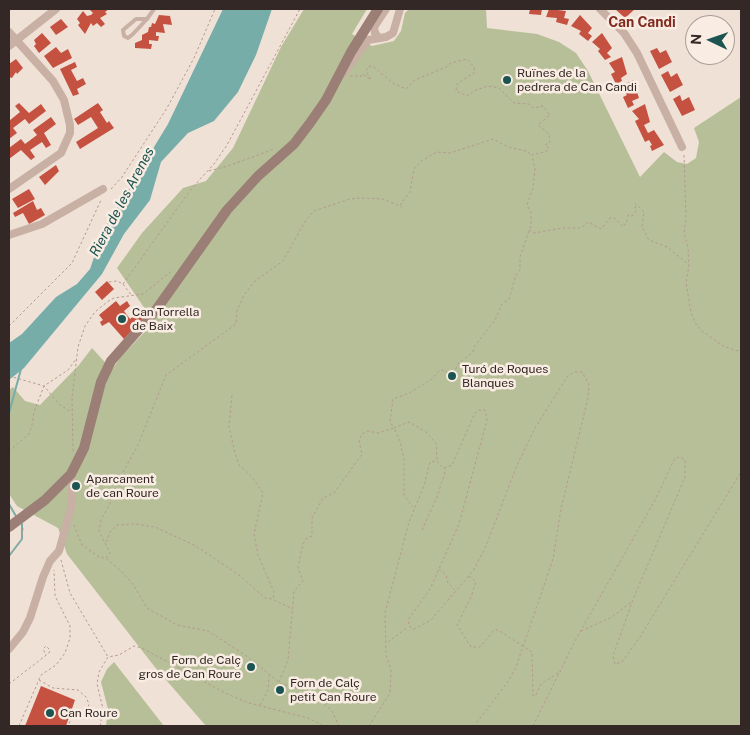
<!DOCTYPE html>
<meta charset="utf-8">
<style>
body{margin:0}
#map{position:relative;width:750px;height:735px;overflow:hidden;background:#f0e1d7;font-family:"Public Sans",sans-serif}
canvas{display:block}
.frame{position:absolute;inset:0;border:10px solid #332825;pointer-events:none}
.north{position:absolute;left:685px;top:15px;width:50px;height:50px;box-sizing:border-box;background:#f8ece3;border:1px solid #a99e97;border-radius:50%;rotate:273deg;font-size:14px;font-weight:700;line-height:20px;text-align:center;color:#332825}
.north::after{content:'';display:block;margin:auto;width:18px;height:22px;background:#1c5451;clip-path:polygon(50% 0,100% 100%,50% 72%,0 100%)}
</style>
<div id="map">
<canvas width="750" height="735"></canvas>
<div class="frame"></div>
<div class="north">N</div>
</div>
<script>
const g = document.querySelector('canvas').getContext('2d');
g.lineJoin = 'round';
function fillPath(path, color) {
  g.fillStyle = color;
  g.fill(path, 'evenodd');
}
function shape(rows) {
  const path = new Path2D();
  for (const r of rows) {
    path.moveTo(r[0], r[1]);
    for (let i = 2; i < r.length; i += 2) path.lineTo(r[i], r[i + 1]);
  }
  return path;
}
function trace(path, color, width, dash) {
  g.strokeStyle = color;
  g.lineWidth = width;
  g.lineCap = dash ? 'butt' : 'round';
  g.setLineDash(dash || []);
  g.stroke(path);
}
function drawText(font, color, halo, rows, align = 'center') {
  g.font = font + ' "Public Sans",sans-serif';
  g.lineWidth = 5;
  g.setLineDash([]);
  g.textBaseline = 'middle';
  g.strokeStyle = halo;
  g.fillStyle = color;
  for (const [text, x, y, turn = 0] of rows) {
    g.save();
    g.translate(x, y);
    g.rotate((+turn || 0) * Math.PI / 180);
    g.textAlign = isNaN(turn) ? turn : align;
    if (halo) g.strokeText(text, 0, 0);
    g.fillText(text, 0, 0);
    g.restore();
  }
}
fillPath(shape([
 [304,9,367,9,352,34,372,46,394,41,401,31,405,13,409,9,486,9,487,28,537,34,559,42,576,53,588,71,640,177,664,152,677,162,687,164,696,158,699,142,694,128,741,97,741,726,206,726,154,666,67,554,58,528,17,506,9,494,9,390,13,387,25,401,40,405,79,365,92,348,112,370,119,359,154,322,117,268,142,233,183,188,206,181,233,148,281,47],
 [114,662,164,726,106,726,108,709,101,682,107,669]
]), '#b6bf98');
fillPath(shape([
 [223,9,272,9,256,55,238,92,214,121,188,133,161,162,150,200,124,234,102,274,24,368,9,380,9,343,22,334,56,297,77,284,90,269,103,231,168,124]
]), '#77ada9');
trace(shape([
 [9,413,21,369],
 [9,504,17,518],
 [9,556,22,539,22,524]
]), '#77ada9', 2);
fillPath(shape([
 [89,9,109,9,105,12,107,14,100,18,105,24,101,27,97,23,93,26,91,23,85,34,78,25,80,23,77,19,83,11,87,16,91,15,93,13],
 [530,9,542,9,541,15,529,14],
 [549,9,566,11,564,18,569,19,567,25,556,22,557,18,546,17],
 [615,9,635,9,625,18],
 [159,15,170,16,172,25,163,24,165,33,156,32,156,36,159,36,158,41,149,40,149,44,152,44,151,49,135,48,135,43,142,40,142,35,148,32,149,27,151,27,152,23,155,24],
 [580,15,592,28,588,33,592,36,588,41,579,34,581,31,571,26],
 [61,19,68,27,56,35,50,27],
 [42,33,51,43,39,53,34,46,36,44,34,40],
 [602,33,612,48,607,53,611,57,605,60,598,51,600,49,592,42],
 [56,47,61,53,68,49,72,58,53,68,44,56],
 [657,48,660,53,666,50,672,62,659,69,650,51],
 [622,57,627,74,621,78,622,81,616,84,611,74,615,72,609,63],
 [16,59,23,68,17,74,16,72,12,78,9,77,9,64],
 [75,62,77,67,71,70,77,81,83,78,86,84,77,89,79,94,73,96,60,69],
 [668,71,671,77,677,73,683,85,670,92,661,75],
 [633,80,639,98,632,101,634,105,628,108,623,97,627,95,620,87],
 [680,95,682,101,689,97,695,110,682,116,673,99],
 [19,103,29,113,41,104,46,111,29,124,25,119,13,128,17,133,9,139,9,121,20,112,15,106],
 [98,103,103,110,100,112,107,123,109,121,114,128,80,149,76,142,98,128,91,117,78,125,74,119],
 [645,104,650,122,644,125,648,133,654,130,664,145,652,151,650,146,652,145,649,140,645,142,635,121,639,119,632,111],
 [51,117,56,124,44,133,51,145,46,148,42,142,30,150,35,157,31,160,21,150,9,159,9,148,21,139,25,144,37,135,33,130],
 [56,165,59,171,45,185,39,177],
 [29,189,35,199,18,208,12,199],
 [33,201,37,210,41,208,45,215,29,224,23,213,15,217,13,213],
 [107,281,114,289,102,300,95,292],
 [116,301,120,306,127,301,130,306,124,311,130,319,134,316,135,318,142,313,145,316,124,339,109,322,102,326,100,322,103,320,99,315],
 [41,686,75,700,66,726,25,726]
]), '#c55141');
trace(shape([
 [350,76,362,76,363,74,371,80,366,71,369,66,374,67,394,84,406,89,415,80,446,67,451,63,467,59,474,67,475,72,457,84,456,91,467,96,476,90,488,86,499,88,514,103,529,104,533,108,543,106,550,115,538,125,549,134,550,142,545,145,549,148,547,151,532,155,535,169,533,188,527,205,531,213,531,225,520,257,520,270,516,275,509,299,502,304,495,320,474,347,473,352,458,364,451,379,446,371,440,370,432,379,409,393,393,399,390,422,394,428,409,422,426,432,436,443,437,460],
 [684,155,686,217,684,233,688,247,689,266,686,282,691,313,696,324,702,331,723,346,741,352],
 [209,171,228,166,274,149],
 [111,189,122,177,167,108,194,58,215,9],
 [400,205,410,192,414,169,421,161,437,152,450,153,493,139,508,147,526,151,532,155],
 [529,230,534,233,563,228,581,228,588,222,601,229,610,218,615,218,623,227,627,221,628,215,632,216,636,211,635,203,644,212,642,227,649,240,667,247,688,264],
 [109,282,117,281,123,284,132,296],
 [123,284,192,188,214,164,227,145,300,9],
 [9,326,72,263,101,200],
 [9,376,44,386,59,404,71,412],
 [9,451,29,434,32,425,34,412,44,386,68,370,76,359],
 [73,451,72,398,78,347,85,326,95,312,107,302,114,298,143,294,173,270],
 [9,504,13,512],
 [74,525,82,545,99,557,106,558,121,571,133,584,147,608,177,625,208,631,248,657,281,684,291,686,315,695,332,711,339,726],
 [422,530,437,497,446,469],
 [106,542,110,532,117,525,134,524,155,527,196,546,239,575,265,598,273,599,274,592,258,555,254,534,263,493,252,477,239,465,235,453,229,427,232,395],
 [9,556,22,539,23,528],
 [106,558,110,553,99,531,101,520,114,496,117,483,138,445,166,375,236,324,237,311,244,295,255,281,283,261,306,220,314,211,350,199,361,198,383,199,402,207],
 [61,560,70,593,108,657],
 [439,569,446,575,448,583,456,591],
 [469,576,476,582,471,597,457,625,471,647,480,647,494,630,498,630,532,652,533,696,536,695,541,684,561,671],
 [274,600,293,609],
 [581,631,612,617,631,602],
 [388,642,408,627],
 [39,680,53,688,78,690,86,697,89,704,87,712,83,716,72,716,68,726],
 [279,682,288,660,294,591,303,581,298,568,303,544,307,538,312,536,312,518,323,498,334,493,362,454,359,440,362,434,368,431,378,433,394,428,400,441,404,460,404,495,413,507],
 [9,684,49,653,50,650,46,646,43,649,46,655],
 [260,705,268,690,269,676],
 [19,726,41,675,56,665,65,653,70,638,70,626,55,596,54,570],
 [100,726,103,709,97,684,99,672,108,657,119,655,134,646,142,648,225,693,249,703,308,718,324,726],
 [369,726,390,693,391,670,386,655,385,613,409,522,424,486,430,462,437,461,443,468,452,465,475,413,479,410,485,410,487,420,459,524,430,589,408,620,409,626,414,629,431,620,473,571,486,546,517,465,535,428,567,377,574,372,582,372,589,384,588,398,561,509,553,559,516,667,507,683,474,726],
 [533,726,575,641,655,500,675,458,680,457,685,460,685,477,632,602,613,656,615,664,622,662,640,637,741,472]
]), '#b49a8e', 1, [2.5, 2.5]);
trace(shape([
 [147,19,136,19,123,30,124,36,128,38,133,34,147,19,154,9]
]), '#c8b0a4', 4);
trace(shape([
 [600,9,624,33,637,53,682,147],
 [9,32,53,81,64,100,70,125,70,133,61,153,9,189],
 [379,38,375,33,374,27,386,9],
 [9,46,56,9],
 [342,75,368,40,386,37,393,33,400,9],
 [9,235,42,224,103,189],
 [9,649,23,632,30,618,43,577,50,561,59,551,72,504,71,474]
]), '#c8b0a4', 8);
trace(shape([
 [9,527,45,500,71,474,84,448,101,382,111,361,156,310,227,210,258,176,294,144,310,123,326,100,351,52,378,9]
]), '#9b7e75', 10);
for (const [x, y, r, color] of [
 [507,80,5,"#1c5451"],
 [122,319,5,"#1c5451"],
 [452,376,5,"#1c5451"],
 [76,486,5,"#1c5451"],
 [251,667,5,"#1c5451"],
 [280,690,5,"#1c5451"],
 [50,713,5,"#1c5451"]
]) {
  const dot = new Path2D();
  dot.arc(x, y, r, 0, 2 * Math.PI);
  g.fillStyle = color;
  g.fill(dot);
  trace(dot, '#f8ece3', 2);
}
drawText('12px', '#332825', '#f8ece3', [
 ["Ruïnes de la",517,73],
 ["pedrera de Can Candi",517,87],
 ["Can Torrella",132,312],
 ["de Baix",132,326],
 ["Turó de Roques",462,369],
 ["Blanques",462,383],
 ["Aparcament",86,479],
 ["de can Roure",86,493],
 ["Forn de Calç",241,660,"right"],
 ["gros de Can Roure",241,674,"right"],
 ["Forn de Calç",290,683],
 ["petit Can Roure",290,697],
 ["Can Roure",60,713]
], 'left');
drawText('bold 14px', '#812b1f', '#f8ece3', [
 ["Can Candi",642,23]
]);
drawText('italic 14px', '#1c5451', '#f8ece3', [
 ["Riera de les Arenes",122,202,-62]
]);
</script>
